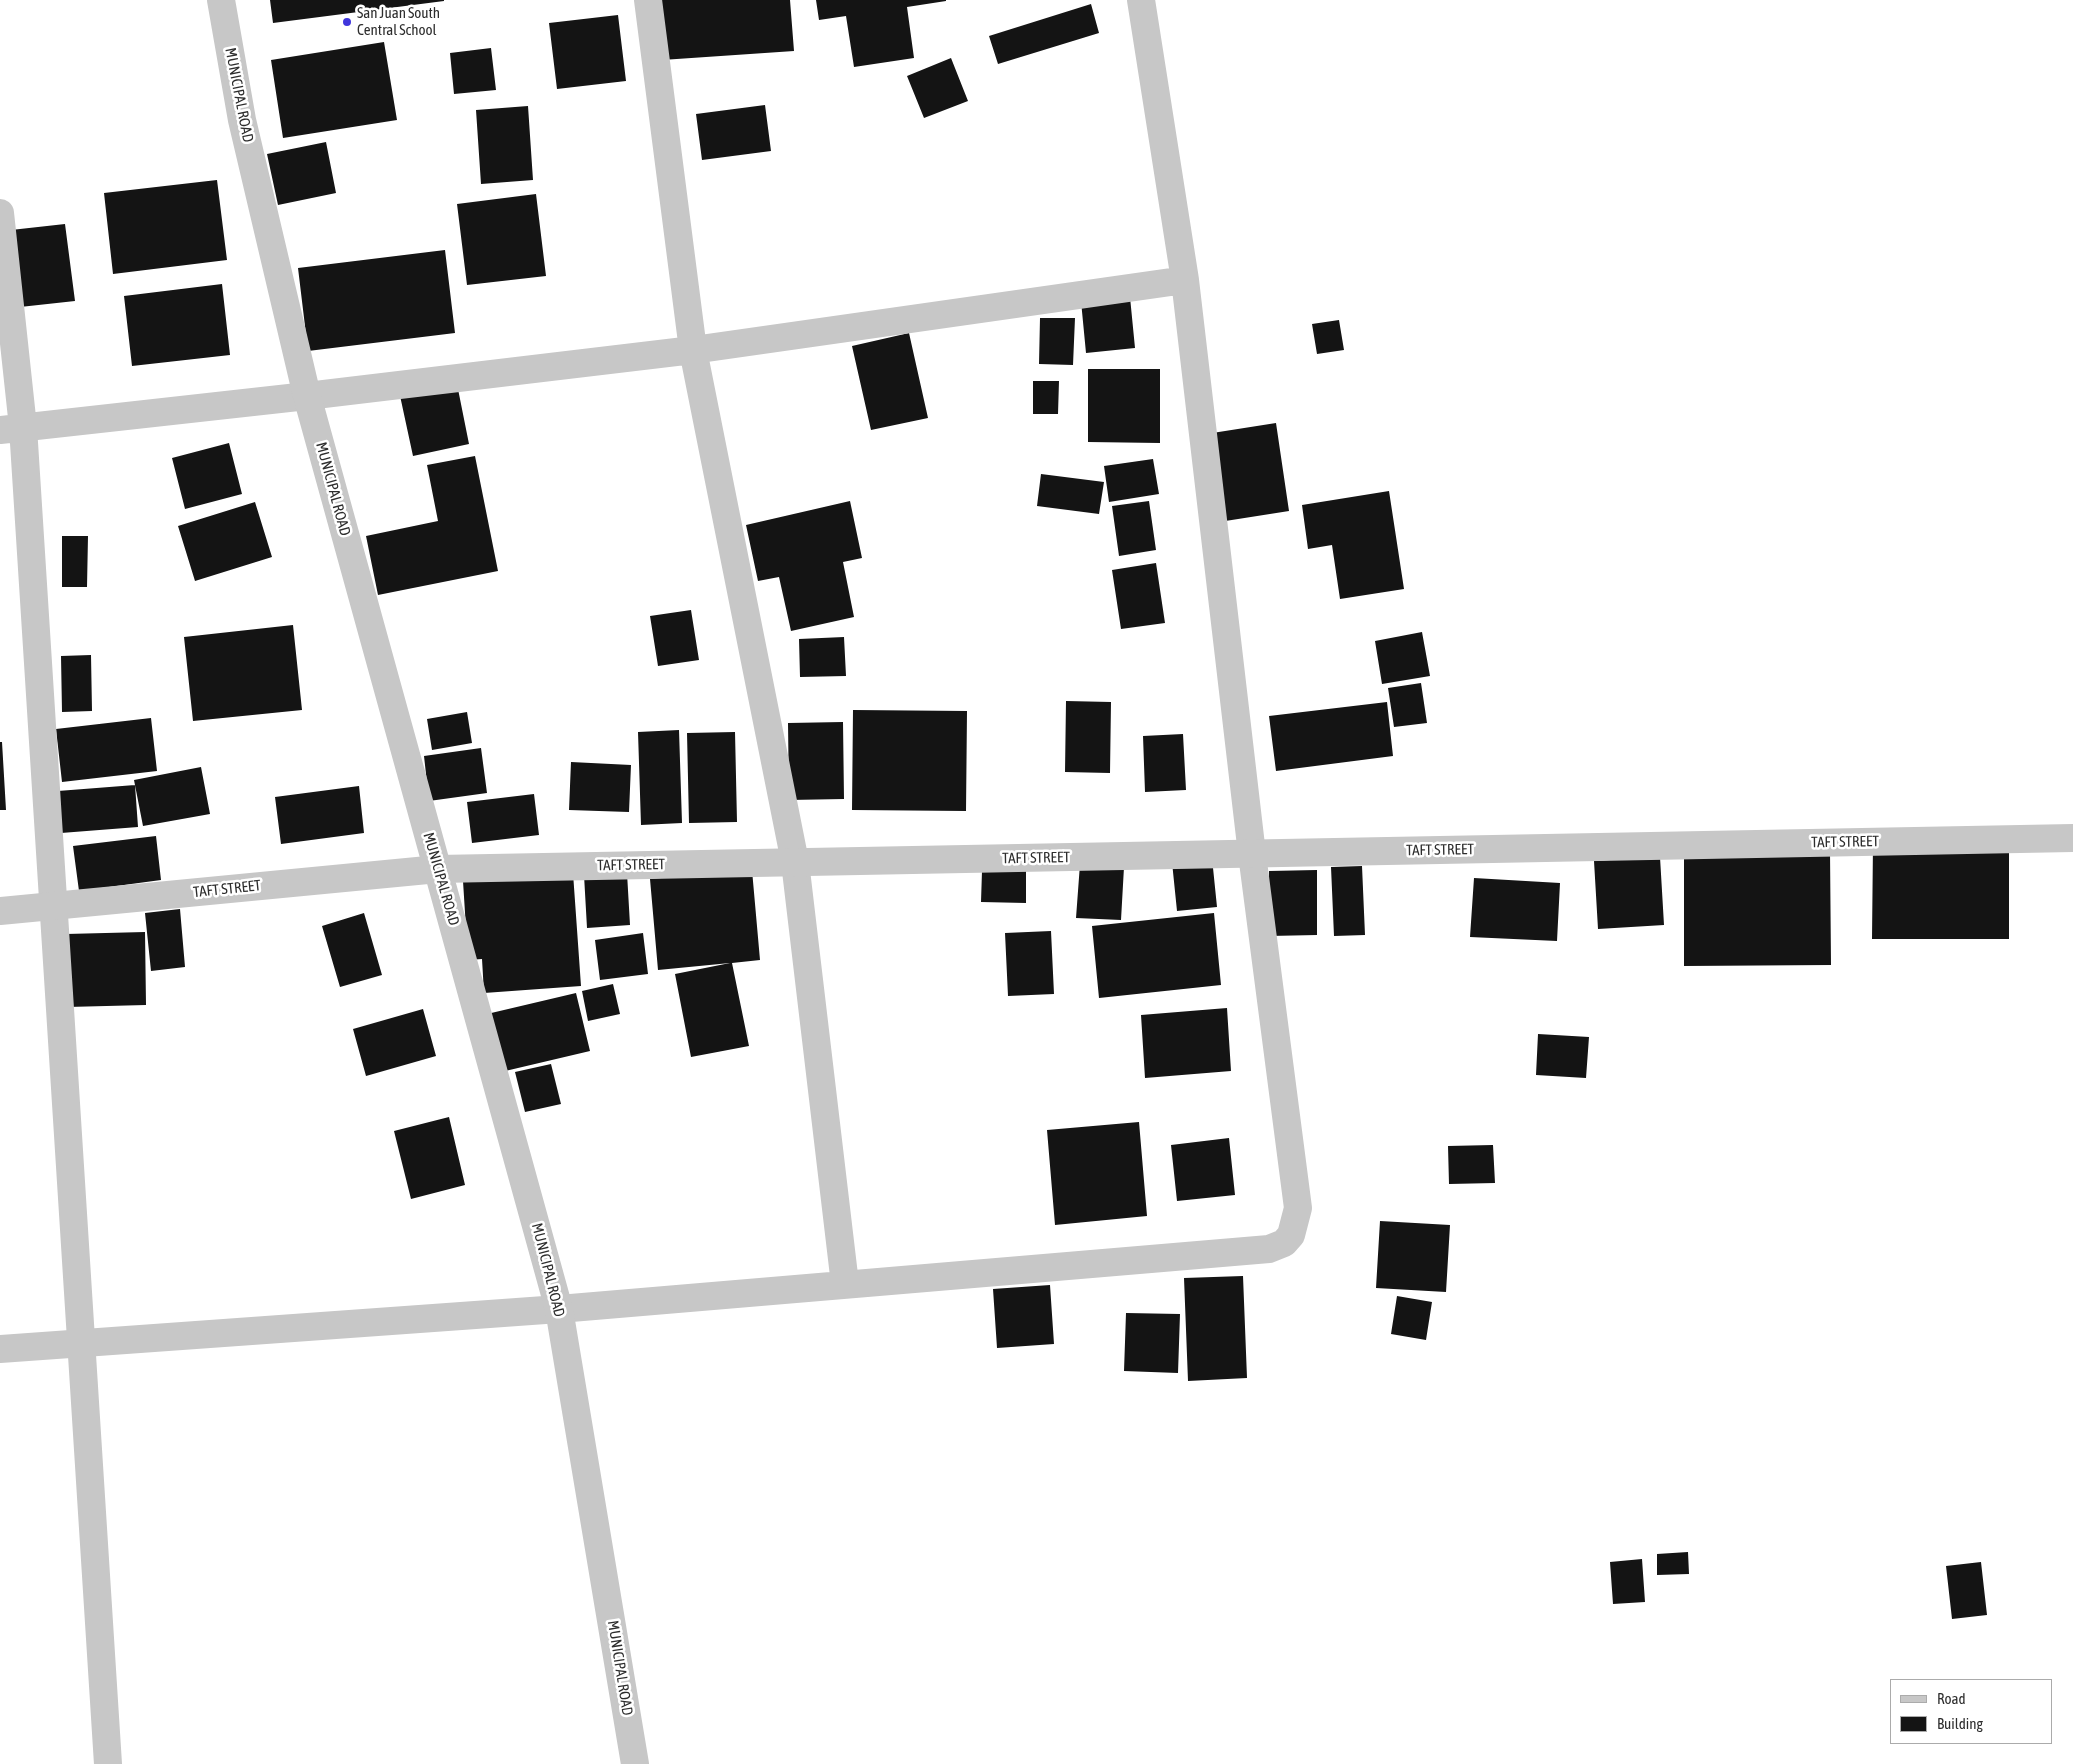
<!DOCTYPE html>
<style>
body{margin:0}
#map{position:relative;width:2073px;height:1764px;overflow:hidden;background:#fff;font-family:"Asap Condensed",sans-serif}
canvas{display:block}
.legend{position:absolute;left:1890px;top:1679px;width:162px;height:65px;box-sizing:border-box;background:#fff;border:1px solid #ababab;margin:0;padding:6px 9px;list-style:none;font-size:15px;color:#2d2d2d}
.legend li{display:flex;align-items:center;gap:10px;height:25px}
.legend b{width:25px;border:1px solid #ababab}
</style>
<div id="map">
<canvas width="2073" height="1764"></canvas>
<ul class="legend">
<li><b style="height:6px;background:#c7c7c7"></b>Road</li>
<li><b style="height:14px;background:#141414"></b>Building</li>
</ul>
</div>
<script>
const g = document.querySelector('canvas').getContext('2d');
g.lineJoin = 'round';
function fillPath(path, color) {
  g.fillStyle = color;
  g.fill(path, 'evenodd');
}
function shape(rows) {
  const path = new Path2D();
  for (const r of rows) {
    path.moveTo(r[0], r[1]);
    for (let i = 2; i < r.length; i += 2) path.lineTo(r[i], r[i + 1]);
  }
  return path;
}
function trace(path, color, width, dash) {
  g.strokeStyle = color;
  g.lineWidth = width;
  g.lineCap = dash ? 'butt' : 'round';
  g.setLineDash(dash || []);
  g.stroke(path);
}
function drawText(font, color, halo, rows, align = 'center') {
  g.font = font + ' "Asap Condensed",sans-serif';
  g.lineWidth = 5;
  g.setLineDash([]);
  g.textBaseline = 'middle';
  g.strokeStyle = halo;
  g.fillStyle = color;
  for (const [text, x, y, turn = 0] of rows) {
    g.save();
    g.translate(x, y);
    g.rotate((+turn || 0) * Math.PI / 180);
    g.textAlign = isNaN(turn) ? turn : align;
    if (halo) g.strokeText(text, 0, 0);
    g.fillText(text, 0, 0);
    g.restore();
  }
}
fillPath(shape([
 [270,0,444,0,444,1,273,23],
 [657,0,790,0,794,51,662,60],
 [816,0,946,0,946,1,907,7,914,58,854,67,846,16,819,20],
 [1091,4,1099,33,998,64,989,36],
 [618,15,626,81,557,89,549,23],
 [384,42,397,120,283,138,271,60],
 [491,48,496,90,454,94,450,53],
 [951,58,968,101,924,118,907,76],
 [765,105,771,151,702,160,696,114],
 [528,106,533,180,481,184,476,110],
 [326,142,336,193,278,205,267,154],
 [217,180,227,260,113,274,104,193],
 [536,194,546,276,467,285,457,204],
 [65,224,75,301,20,307,11,230],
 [445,250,455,333,308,351,298,268],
 [222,284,230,355,132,366,124,296],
 [1130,297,1135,348,1086,353,1081,301],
 [1040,318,1075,318,1073,365,1039,364],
 [1339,320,1344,350,1317,354,1312,324],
 [909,333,928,418,871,430,852,346],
 [1088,369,1160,369,1160,443,1088,442],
 [456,379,469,444,413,456,399,391],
 [1033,381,1059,381,1058,414,1033,414],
 [1276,423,1289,511,1219,522,1206,434],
 [229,443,242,494,185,509,172,458],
 [475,456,498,571,378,595,366,536,438,521,427,465],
 [1153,459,1159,494,1109,502,1104,466],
 [1041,474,1104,482,1099,514,1037,506],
 [1389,491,1404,589,1340,599,1332,545,1308,549,1302,505],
 [850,501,862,558,843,562,854,617,791,631,779,577,758,581,746,525],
 [1149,501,1156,550,1119,556,1112,506],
 [255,502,272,557,195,581,178,526],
 [62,536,88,536,87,587,62,587],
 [1156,563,1165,623,1121,629,1112,570],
 [691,610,699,660,658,666,650,616],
 [293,625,302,710,193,721,184,637],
 [1422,632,1430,676,1382,684,1375,641],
 [844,637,846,676,800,677,799,639],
 [91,655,92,711,62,712,61,656],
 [1421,683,1427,723,1394,727,1388,688],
 [1066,701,1111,702,1110,773,1065,772],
 [1387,702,1393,756,1276,771,1269,716],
 [853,710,967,711,966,811,852,810],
 [467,712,472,743,432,750,427,719],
 [151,718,157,771,62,782,56,729],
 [843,722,844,799,789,800,788,723],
 [679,730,682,823,641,825,638,732],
 [735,732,737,822,689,823,687,733],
 [1183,734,1186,790,1145,792,1143,736],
 [0,742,2,742,6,810,0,810],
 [481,748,487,793,429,801,424,756],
 [571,762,631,765,629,812,569,810],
 [201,767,210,814,143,826,134,780],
 [135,785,138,827,61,833,58,791],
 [359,786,364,833,281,844,275,797],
 [534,794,539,835,472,843,467,802],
 [156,836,161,880,79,891,73,846],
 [1873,843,2009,843,2009,939,1872,939],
 [1684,851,1830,851,1831,965,1684,966],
 [1660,857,1664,925,1598,929,1594,861],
 [1212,858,1217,907,1177,911,1172,862],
 [1080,864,1124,867,1121,920,1076,918],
 [1362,866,1365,935,1334,936,1331,867],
 [752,870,760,960,732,963,749,1046,691,1057,675,974,730,963,658,970,650,879],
 [1317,870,1317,935,1269,936,1269,871],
 [982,871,1026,871,1026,903,981,902],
 [573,873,581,986,484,993,482,959,468,960,463,881],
 [627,873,630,925,587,928,584,875],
 [1474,878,1560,883,1557,941,1470,937],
 [180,909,185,967,151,971,145,913],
 [364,913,382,975,340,987,322,926],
 [1214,913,1221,985,1099,998,1092,926],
 [1051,931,1054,994,1008,996,1005,933],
 [145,932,146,1005,67,1007,66,934],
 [643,933,648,974,600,980,595,940],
 [613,984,620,1014,588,1021,582,991],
 [576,993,590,1051,501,1072,487,1014],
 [1227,1008,1231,1071,1145,1078,1141,1015],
 [423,1009,436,1056,366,1076,353,1029],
 [1538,1034,1589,1037,1586,1078,1536,1075],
 [551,1064,561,1104,525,1112,515,1072],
 [449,1117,465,1185,411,1199,394,1131],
 [1139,1122,1147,1216,1055,1225,1047,1130],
 [1229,1138,1235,1195,1177,1201,1171,1145],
 [1493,1145,1495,1183,1449,1184,1448,1146],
 [1380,1221,1450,1225,1446,1292,1376,1288],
 [1243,1276,1247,1378,1188,1381,1184,1278],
 [1050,1285,1054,1344,997,1348,993,1289],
 [1397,1296,1432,1302,1426,1340,1391,1334],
 [1126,1313,1180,1314,1178,1373,1124,1371],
 [1688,1552,1689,1574,1657,1575,1657,1554],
 [1642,1559,1645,1602,1613,1604,1610,1562],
 [1981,1562,1987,1615,1952,1619,1946,1566]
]), '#141414');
trace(shape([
 [648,0,693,350,795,862,845,1284],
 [1141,0,1185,280],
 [0,213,23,427,108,1764],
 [0,430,307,396,693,350,1185,280,1252,854,1298,1208,1291,1235,1284,1243,1269,1249,559,1309,0,1349]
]), '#c7c7c7', 28);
trace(shape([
 [221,0,242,120,307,396,559,1309,635,1764],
 [0,911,438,869,2073,838]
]), '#c7c7c7', 28);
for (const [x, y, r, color] of [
 [347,22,5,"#4036dc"]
]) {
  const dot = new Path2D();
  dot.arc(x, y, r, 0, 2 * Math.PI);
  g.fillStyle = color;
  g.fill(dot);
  trace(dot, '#fff', 2);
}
drawText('15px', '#2d2d2d', '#fff', [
 ["San Juan South",357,13],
 ["Central School",357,30]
], 'left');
drawText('15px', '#2d2d2d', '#fff', [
 ["MUNICIPAL ROAD",239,95,79],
 ["MUNICIPAL ROAD",333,489,75],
 ["TAFT STREET",1845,842,-1],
 ["TAFT STREET",1440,850,-1],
 ["TAFT STREET",1036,858,-1],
 ["TAFT STREET",631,865,-1],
 ["MUNICIPAL ROAD",441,879,74],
 ["TAFT STREET",227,889,-6],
 ["MUNICIPAL ROAD",548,1270,76],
 ["MUNICIPAL ROAD",620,1668,81]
]);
</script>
